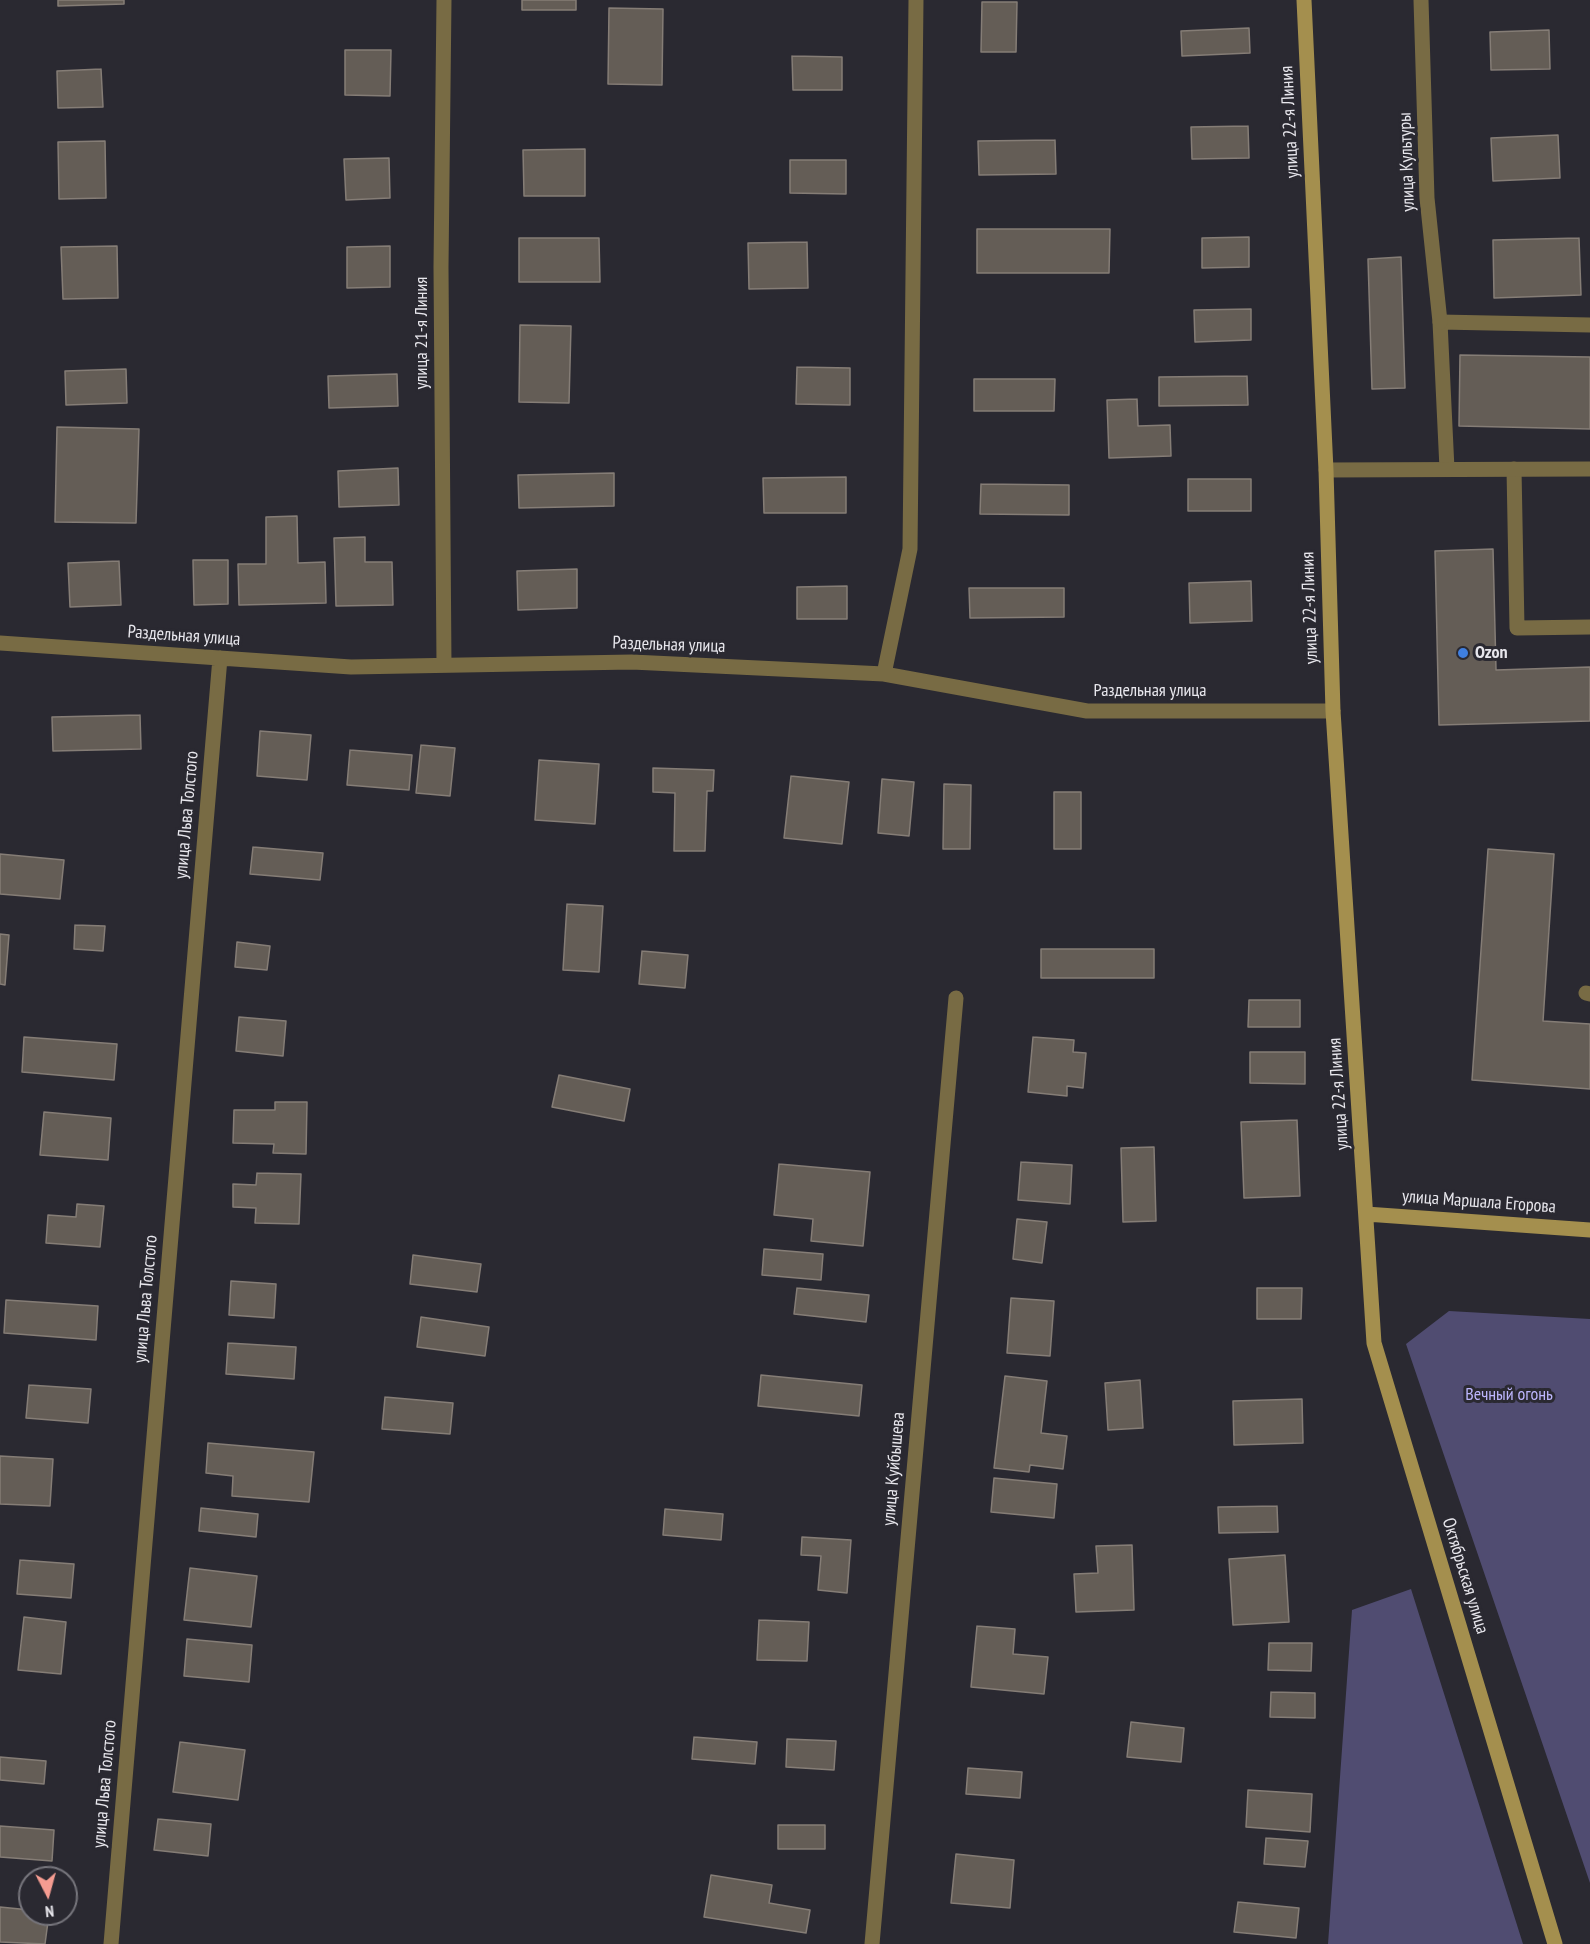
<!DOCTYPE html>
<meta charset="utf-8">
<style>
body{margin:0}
#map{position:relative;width:1590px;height:1944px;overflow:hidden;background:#2a2931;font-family:"PT Sans Narrow",sans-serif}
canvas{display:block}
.north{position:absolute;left:18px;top:1866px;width:60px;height:60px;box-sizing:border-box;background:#2a2931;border:2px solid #76757c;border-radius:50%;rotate:174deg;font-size:16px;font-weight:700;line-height:24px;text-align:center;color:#e8e7ed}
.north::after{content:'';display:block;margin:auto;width:21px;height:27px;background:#f59c91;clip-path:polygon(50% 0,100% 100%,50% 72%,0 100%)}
</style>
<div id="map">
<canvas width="1590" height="1944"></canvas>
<div class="north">N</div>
</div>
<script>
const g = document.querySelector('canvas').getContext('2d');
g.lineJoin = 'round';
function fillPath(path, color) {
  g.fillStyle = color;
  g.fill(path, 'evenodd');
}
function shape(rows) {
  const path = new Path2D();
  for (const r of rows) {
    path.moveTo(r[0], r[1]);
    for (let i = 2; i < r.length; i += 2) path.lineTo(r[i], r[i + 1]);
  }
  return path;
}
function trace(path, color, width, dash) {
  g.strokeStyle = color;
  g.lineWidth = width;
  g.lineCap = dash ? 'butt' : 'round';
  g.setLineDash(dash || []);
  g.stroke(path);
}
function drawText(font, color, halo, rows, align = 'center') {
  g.font = font + ' "PT Sans Narrow",sans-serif';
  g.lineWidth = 6;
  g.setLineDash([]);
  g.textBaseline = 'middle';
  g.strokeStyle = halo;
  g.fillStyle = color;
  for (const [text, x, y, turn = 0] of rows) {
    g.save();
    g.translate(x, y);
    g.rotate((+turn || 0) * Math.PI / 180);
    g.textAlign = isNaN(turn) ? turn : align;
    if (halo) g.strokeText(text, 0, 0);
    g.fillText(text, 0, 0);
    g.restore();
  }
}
fillPath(shape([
 [1449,1311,1590,1319,1590,1883,1406,1344],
 [1411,1589,1523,1944,1328,1944,1352,1610]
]), '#504c71');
const building = shape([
 [58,0,124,0,124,4,58,6,58,0],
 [522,0,576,0,576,10,522,10,522,0],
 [982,2,1017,2,1016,52,981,52,982,2],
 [609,8,663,9,662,85,608,84,609,8],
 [1249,28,1250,53,1182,56,1181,31,1249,28],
 [1549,30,1550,69,1491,70,1490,32,1549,30],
 [345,50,391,50,390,96,345,95,345,50],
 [792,56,842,57,842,90,793,90,792,56],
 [101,69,103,107,58,108,57,71,101,69],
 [1248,126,1249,158,1192,159,1191,127,1248,126],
 [1558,135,1560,178,1493,181,1491,138,1558,135],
 [1055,140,1056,174,979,175,978,141,1055,140],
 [105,141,106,198,59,199,58,142,105,141],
 [585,149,585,196,524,196,523,150,585,149],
 [389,158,390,198,346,200,344,159,389,158],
 [790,160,846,160,846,194,790,193,790,160],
 [977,229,1110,229,1109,273,977,273,977,229],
 [1249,237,1249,267,1202,268,1202,238,1249,237],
 [519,238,599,238,600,282,519,282,519,238],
 [1579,238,1581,295,1494,298,1493,240,1579,238],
 [807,242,808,288,749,289,748,243,807,242],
 [117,246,118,298,63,299,61,247,117,246],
 [390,246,390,287,347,288,347,247,390,246],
 [1401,257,1405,388,1372,389,1368,259,1401,257],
 [1251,309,1251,340,1195,342,1194,310,1251,309],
 [520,325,571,326,569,403,519,402,520,325],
 [1460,355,1590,357,1590,429,1459,426,1460,355],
 [797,367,850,368,850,405,796,404,797,367],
 [126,369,127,403,66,405,65,371,126,369],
 [397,374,398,406,329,408,328,376,397,374],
 [1247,376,1248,405,1159,406,1159,377,1247,376],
 [974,379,1055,379,1054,411,974,411,974,379],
 [1137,399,1138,426,1170,425,1171,456,1109,458,1107,400,1137,399],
 [57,427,139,429,136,523,55,522,57,427],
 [398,468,399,505,339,507,338,471,398,468],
 [614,473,614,506,519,508,518,475,614,473],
 [846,477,846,513,764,513,763,478,846,477],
 [1188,479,1251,479,1251,511,1188,511,1188,479],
 [981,484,1069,485,1069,515,980,514,981,484],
 [297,516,298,563,325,562,326,603,239,605,238,564,266,564,266,517,297,516],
 [365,537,365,562,392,562,393,605,336,606,334,538,365,537],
 [1493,549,1496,670,1590,667,1590,721,1439,725,1435,551,1493,549],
 [193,560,228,560,228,604,194,605,193,560],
 [119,561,121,605,70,607,68,563,119,561],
 [577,569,577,608,518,610,517,571,577,569],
 [1251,581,1252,621,1190,623,1189,583,1251,581],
 [847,586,847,619,797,619,797,587,847,586],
 [969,588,1064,588,1064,617,970,618,969,588],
 [140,715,141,749,53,751,52,717,140,715],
 [260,731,311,735,307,780,257,776,260,731],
 [421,745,455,748,450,796,416,793,421,745],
 [350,750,412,755,409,790,347,785,350,750],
 [539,760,599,764,595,824,535,820,539,760],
 [653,768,714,770,713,791,707,791,705,851,674,851,675,793,653,792,653,768],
 [791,776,849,782,842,844,784,838,791,776],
 [882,779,914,782,909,836,878,833,882,779],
 [944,784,971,785,970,849,943,849,944,784],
 [1054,792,1081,792,1081,849,1054,849,1054,792],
 [253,847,323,853,320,880,250,874,253,847],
 [1488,849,1554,854,1543,1021,1590,1024,1590,1089,1472,1080,1488,849],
 [0,854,64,860,60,899,0,894,0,854],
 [567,904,603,906,599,972,563,970,567,904],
 [75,925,105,926,103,951,74,949,75,925],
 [0,934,9,935,5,985,0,984,0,934],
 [237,942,270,946,267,970,235,967,237,942],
 [1041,949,1154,949,1154,978,1041,978,1041,949],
 [642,951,688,955,685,988,639,984,642,951],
 [1249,1000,1300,1000,1300,1027,1248,1027,1249,1000],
 [239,1017,286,1021,283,1056,236,1051,239,1017],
 [24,1037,117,1044,114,1080,22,1072,24,1037],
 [1033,1037,1074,1040,1073,1052,1086,1053,1083,1088,1067,1086,1067,1096,1028,1092,1033,1037],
 [1250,1052,1305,1052,1305,1084,1250,1083,1250,1052],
 [559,1075,630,1089,624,1121,552,1107,559,1075],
 [275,1102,307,1102,306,1154,273,1153,274,1144,233,1143,234,1110,275,1110,275,1102],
 [44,1112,111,1118,108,1160,40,1155,44,1112],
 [1297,1120,1300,1196,1244,1198,1241,1122,1297,1120],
 [1154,1147,1156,1221,1123,1222,1121,1148,1154,1147],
 [1021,1162,1072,1165,1070,1204,1018,1200,1021,1162],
 [779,1164,870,1172,863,1246,811,1241,813,1219,774,1215,779,1164],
 [257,1173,301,1174,299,1224,255,1223,256,1208,233,1207,233,1184,256,1185,257,1173],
 [77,1204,104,1206,100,1247,46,1243,48,1215,76,1217,77,1204],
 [1017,1219,1047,1222,1042,1263,1013,1259,1017,1219],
 [764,1249,823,1254,821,1280,762,1275,764,1249],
 [413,1255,481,1264,477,1292,410,1284,413,1255],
 [231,1281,276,1284,274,1318,229,1315,231,1281],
 [797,1288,869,1295,866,1322,794,1314,797,1288],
 [1257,1288,1302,1288,1301,1319,1257,1319,1257,1288],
 [1011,1298,1054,1301,1050,1356,1007,1353,1011,1298],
 [6,1300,98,1306,96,1340,4,1333,6,1300],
 [421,1317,489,1327,485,1356,417,1347,421,1317],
 [228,1343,296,1347,294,1379,226,1374,228,1343],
 [761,1375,862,1385,859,1416,758,1406,761,1375],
 [1005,1376,1047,1381,1041,1433,1067,1436,1063,1469,1030,1465,1029,1472,994,1468,1005,1376],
 [1140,1380,1143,1428,1108,1430,1105,1383,1140,1380],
 [29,1385,91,1389,88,1423,26,1418,29,1385],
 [385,1397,453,1403,450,1434,382,1429,385,1397],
 [1302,1399,1303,1443,1234,1445,1233,1401,1302,1399],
 [208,1443,314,1452,309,1502,232,1496,233,1476,206,1473,208,1443],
 [0,1456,53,1459,50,1506,0,1504,0,1456],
 [994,1478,1057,1484,1054,1518,991,1512,994,1478],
 [1277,1506,1278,1532,1219,1533,1218,1507,1277,1506],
 [201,1508,258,1514,256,1537,199,1531,201,1508],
 [665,1509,723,1514,721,1540,663,1535,665,1509],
 [802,1537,851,1540,847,1593,818,1590,821,1556,801,1555,802,1537],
 [1132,1545,1134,1610,1076,1612,1074,1574,1098,1573,1096,1546,1132,1545],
 [1285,1555,1289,1622,1233,1625,1229,1559,1285,1555],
 [20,1560,74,1564,71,1598,17,1594,20,1560],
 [190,1568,257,1576,251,1627,184,1620,190,1568],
 [24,1617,66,1622,61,1674,18,1670,24,1617],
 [759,1620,809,1622,807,1661,757,1660,759,1620],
 [977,1626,1015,1629,1013,1654,1048,1657,1044,1694,971,1687,977,1626],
 [187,1639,252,1645,249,1682,184,1676,187,1639],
 [1269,1643,1312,1643,1311,1671,1268,1670,1269,1643],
 [1271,1692,1315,1693,1315,1718,1270,1717,1271,1692],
 [1131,1722,1184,1728,1181,1762,1127,1757,1131,1722],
 [694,1737,757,1742,755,1764,692,1759,694,1737],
 [787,1739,836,1741,834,1770,786,1767,787,1739],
 [180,1742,245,1750,238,1800,173,1792,180,1742],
 [0,1757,46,1761,44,1784,0,1780,0,1757],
 [968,1768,1022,1772,1020,1798,966,1794,968,1768],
 [1248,1790,1312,1794,1310,1832,1246,1827,1248,1790],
 [158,1819,211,1824,208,1856,154,1850,158,1819],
 [778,1825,825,1825,825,1849,778,1849,778,1825],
 [0,1826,54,1830,52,1861,0,1857,0,1826],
 [1266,1838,1308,1841,1305,1867,1264,1864,1266,1838],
 [956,1854,1014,1860,1010,1908,951,1903,956,1854],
 [711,1875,772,1885,769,1903,810,1910,806,1933,704,1917,711,1875],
 [1238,1902,1299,1908,1296,1938,1234,1932,1238,1902],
 [0,1907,30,1910,30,1914,49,1914,45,1944,0,1942,0,1907]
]);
fillPath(building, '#645d56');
trace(building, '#857d76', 1.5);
trace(shape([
 [1447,469,1440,322,1590,325],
 [1514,469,1517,628,1590,627],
 [1586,993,1590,994]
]), '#786b44', 15);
trace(shape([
 [444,0,441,267,444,665],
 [1421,0,1427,198,1440,322],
 [1326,470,1590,469],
 [0,643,351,667,632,662,884,674,1087,711,1333,711],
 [884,674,910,549,916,0],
 [111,1944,220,658],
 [872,1944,956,998]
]), '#786b44', 15);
trace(shape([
 [1304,0,1326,470,1333,711,1374,1343,1555,1944],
 [1366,1214,1590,1230]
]), '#a48f4e', 15);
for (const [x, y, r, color] of [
 [1463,653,6,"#3f7fe0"]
]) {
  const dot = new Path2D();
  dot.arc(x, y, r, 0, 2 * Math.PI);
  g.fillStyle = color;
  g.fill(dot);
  trace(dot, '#2a2931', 2);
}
drawText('18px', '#e8e7ed', '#2a2931', [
 ["улица 22-я Линия",1290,122,-93],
 ["улица Культуры",1407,162,-92],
 ["улица 21-я Линия",422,333,-90],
 ["улица 22-я Линия",1310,608,-92],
 ["Раздельная улица",184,636,4],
 ["Раздельная улица",669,645,2],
 ["Раздельная улица",1150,691],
 ["улица Льва Толстого",187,815,-85],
 ["улица 22-я Линия",1339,1094,-94],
 ["улица Маршала Егорова",1479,1202,4],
 ["улица Льва Толстого",146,1299,-85],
 ["улица Куйбышева",894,1469,-85],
 ["Октябрьская улица",1465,1576,73],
 ["улица Льва Толстого",105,1784,-85]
]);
drawText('bold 18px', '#e8e7ed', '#2a2931', [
 ["Ozon",1475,653]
], 'left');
drawText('18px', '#bdb6fd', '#2a2931', [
 ["Вечный огонь",1509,1395]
]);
</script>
